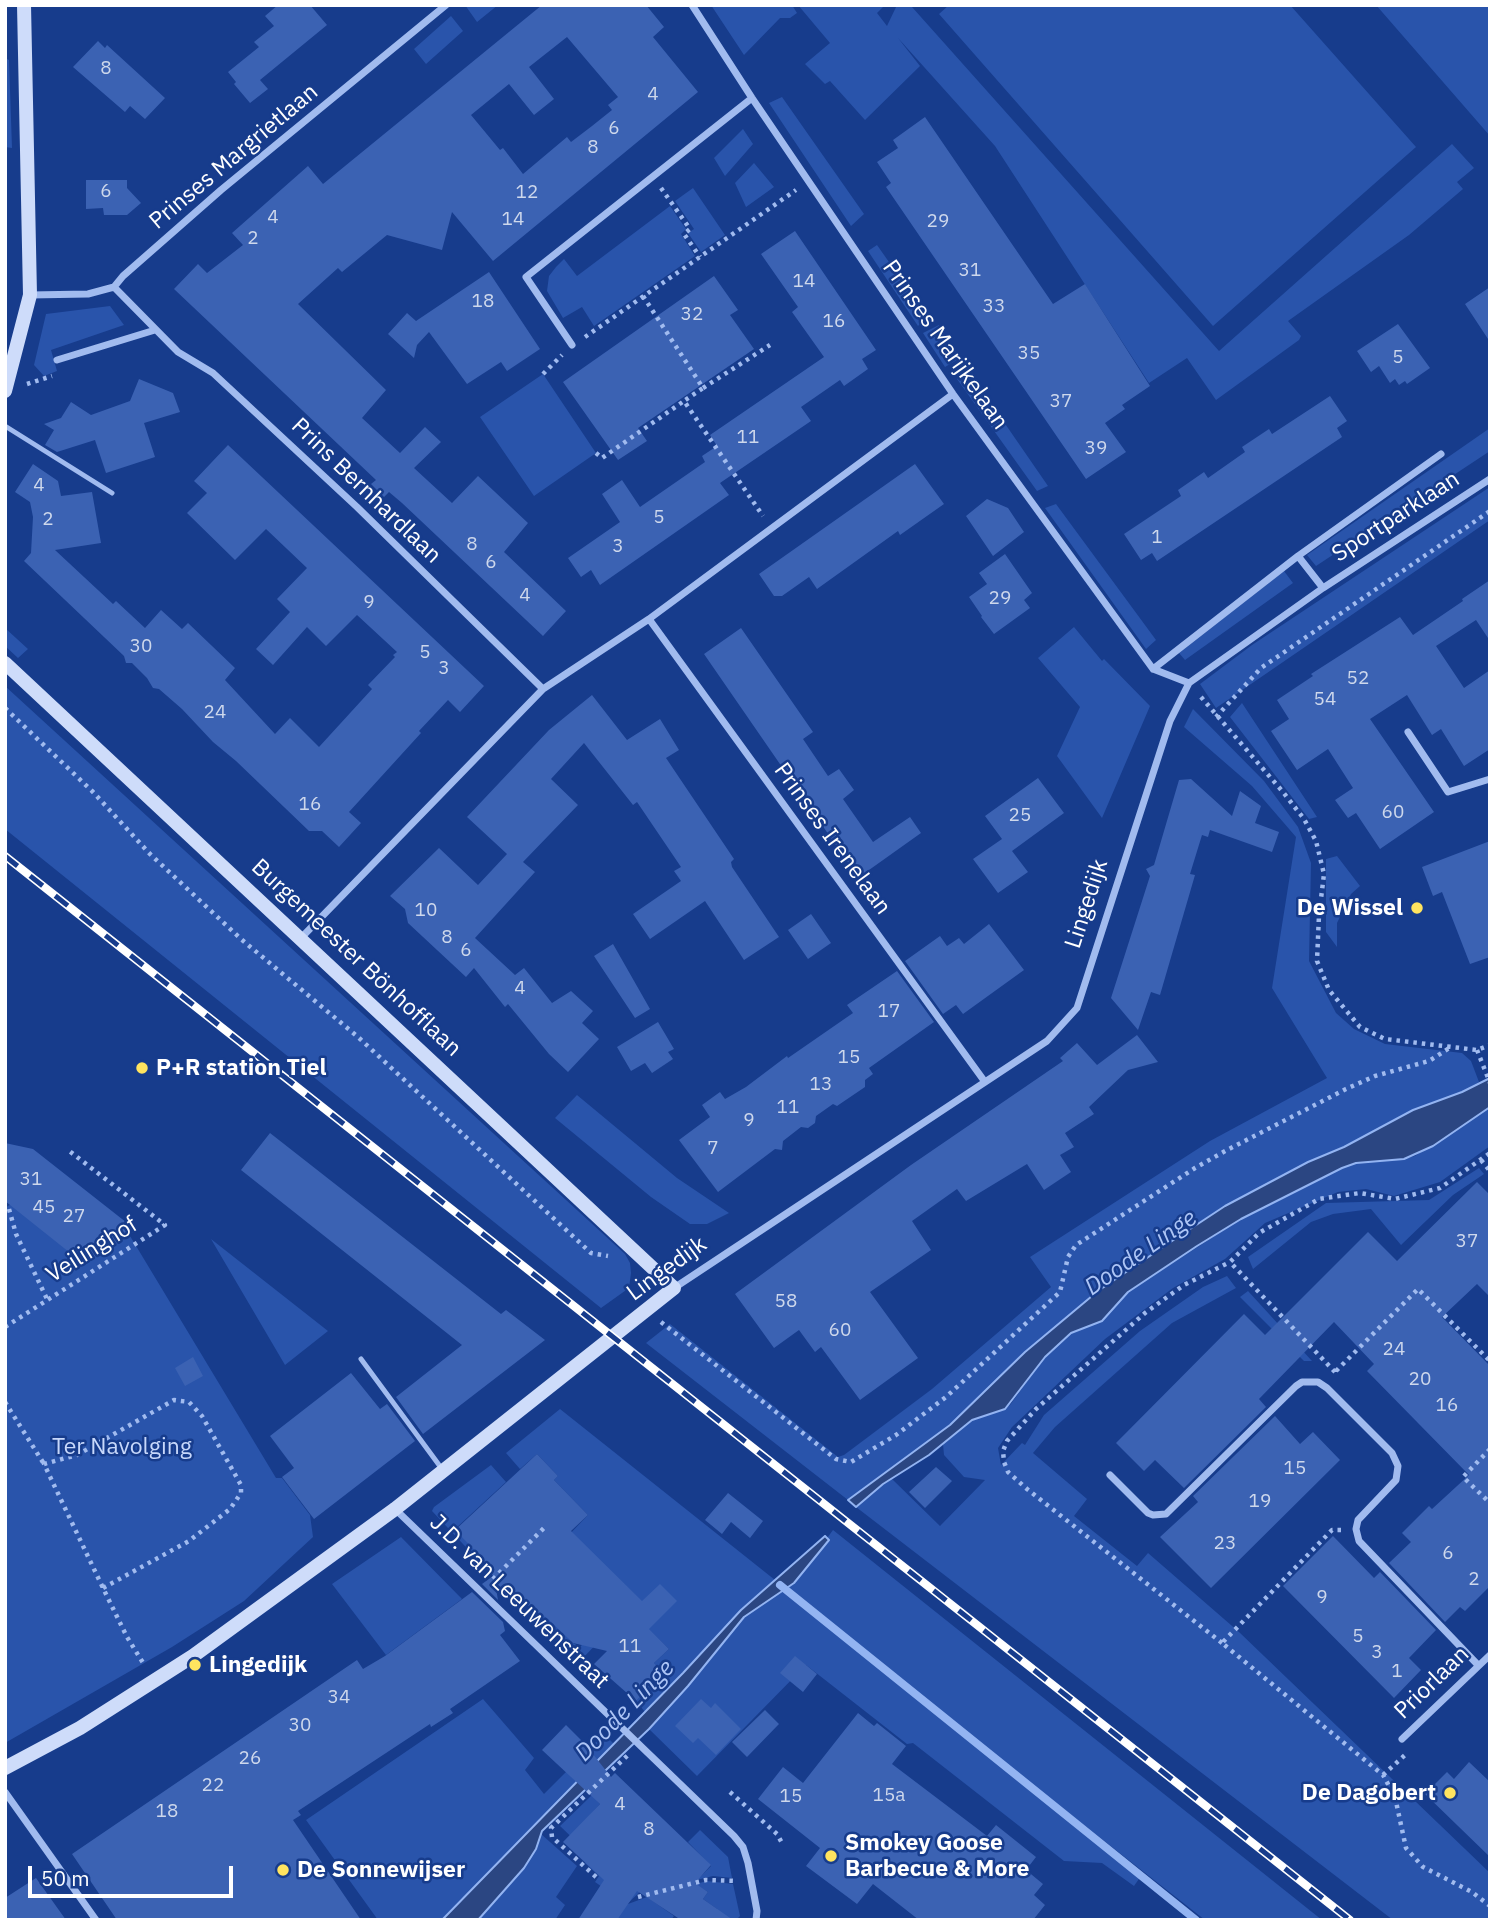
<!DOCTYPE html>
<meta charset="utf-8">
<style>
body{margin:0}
#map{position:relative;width:1495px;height:1925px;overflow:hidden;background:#173c8c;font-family:"IBM Plex Sans",sans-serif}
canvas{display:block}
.frame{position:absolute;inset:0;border:7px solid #fff;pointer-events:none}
.scale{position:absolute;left:28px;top:1866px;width:205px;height:32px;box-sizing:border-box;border:4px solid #fff;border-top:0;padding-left:9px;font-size:21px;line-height:24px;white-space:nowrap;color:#fff;-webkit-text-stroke:5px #173c8c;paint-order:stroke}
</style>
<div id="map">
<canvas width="1495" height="1925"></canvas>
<div class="frame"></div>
<div class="scale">50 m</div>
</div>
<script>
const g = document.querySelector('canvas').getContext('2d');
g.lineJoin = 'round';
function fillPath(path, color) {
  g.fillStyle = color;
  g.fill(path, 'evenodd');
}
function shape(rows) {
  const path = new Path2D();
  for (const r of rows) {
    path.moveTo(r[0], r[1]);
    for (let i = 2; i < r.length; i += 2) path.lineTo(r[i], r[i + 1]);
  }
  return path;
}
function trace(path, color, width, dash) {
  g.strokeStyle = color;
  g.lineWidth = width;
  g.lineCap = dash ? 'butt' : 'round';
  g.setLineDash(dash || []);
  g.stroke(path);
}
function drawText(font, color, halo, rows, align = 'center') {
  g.font = font + ' "IBM Plex Sans",sans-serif';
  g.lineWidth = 5;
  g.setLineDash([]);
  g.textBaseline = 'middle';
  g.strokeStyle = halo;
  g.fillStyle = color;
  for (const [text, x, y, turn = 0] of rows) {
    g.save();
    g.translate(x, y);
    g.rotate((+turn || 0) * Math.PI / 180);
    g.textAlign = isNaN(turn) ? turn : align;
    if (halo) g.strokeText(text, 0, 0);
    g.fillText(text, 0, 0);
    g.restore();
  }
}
fillPath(shape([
 [465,5,498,5,477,22],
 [711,5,792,5,797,13,790,18,780,18,744,55],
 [798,5,885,5,877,13,887,26,897,5,913,5,912,7,1219,351,1452,144,1474,168,1457,182,1463,189,1409,235,1288,321,1301,336,1299,340,1216,400,1187,358,1149,383,995,146,898,38,920,66,865,120,830,81,825,84,805,64,830,43],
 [949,5,1290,5,1416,147,1213,326,939,14],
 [1376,5,1490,5,1490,136],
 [451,16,463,31,426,64,414,49],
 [5,58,9,60,12,148,5,147],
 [782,97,864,214,851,226,769,103],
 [743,129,753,144,725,176,714,158],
 [754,163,774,187,746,207,735,183],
 [693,188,725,235,701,252,688,233,694,229,675,201],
 [670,206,686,229,681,234,695,256,594,326,582,307,563,318,547,291,549,276,556,267,564,259,577,276],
 [877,245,927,316,918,326,868,251],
 [110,306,124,325,51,350,57,371,44,376,34,365,46,314],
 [939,325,960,358,945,367,923,333],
 [968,370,1048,486,1037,491,957,379],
 [543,374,596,453,534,496,480,417],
 [1490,428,1490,451,1316,566,1307,555],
 [1490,487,1490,520,1216,708,1200,684,1252,645],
 [1056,504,1156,640,1146,649,1045,508],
 [1284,571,1293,583,1185,660,1179,653],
 [1074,627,1102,661,1104,659,1150,706,1102,818,1057,756,1080,707,1038,658],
 [5,628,28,649,18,658,5,646],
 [5,686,625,1254,630,1263,631,1273,629,1288,601,1308,5,829],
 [1242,703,1317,817,1309,819,1230,717],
 [1193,709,1264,781,1298,827,1311,863,1309,961,1336,1013,1354,1029,1385,1044,1462,1053,1471,1061,1479,1082,1462,1092,1413,1110,1344,1147,1308,1162,1225,1206,1175,1239,1098,1291,1025,1352,950,1425,848,1500,646,1343,670,1324,828,1449,838,1457,844,1455,932,1389,1051,1287,1030,1257,1210,1141,1327,1078,1272,988,1296,837,1252,786,1184,727],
 [1337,856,1360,886,1351,894,1337,923,1337,947,1326,932,1326,859],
 [577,1095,677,1178,729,1213,707,1224,690,1224,651,1197,555,1118],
 [1490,1107,1490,1146,1440,1182,1394,1196,1366,1189,1338,1192,1265,1223,1225,1259,1173,1288,1105,1339,1012,1427,998,1448,1001,1465,1022,1443,1025,1445,1044,1415,1140,1331,1203,1287,1227,1276,1236,1288,1172,1323,1055,1427,1033,1453,1087,1499,1074,1516,1137,1566,1148,1553,1239,1632,1490,1873,1490,1920,1393,1920,856,1507,883,1484,892,1479,940,1526,985,1480,964,1477,944,1455,943,1444,959,1428,972,1420,987,1413,1000,1411,1010,1405,1045,1357,1071,1333,1102,1321,1128,1292,1241,1219,1342,1168,1356,1163,1404,1159,1415,1156],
 [1479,1168,1484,1174,1453,1195,1401,1245,1371,1209,1333,1214,1311,1222,1253,1269,1248,1257,1326,1203,1429,1200],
 [22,1197,121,1221,276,1478,282,1478,310,1515,313,1537,244,1601,172,1647,5,1743,5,1208],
 [211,1239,328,1331,285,1365],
 [1248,1291,1312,1361,1304,1361,1240,1297],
 [560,1409,775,1580,741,1610,645,1712,636,1701,663,1673,654,1663,669,1649,630,1611,555,1624,573,1643,580,1647,598,1628,605,1635,581,1660,528,1609,532,1604,566,1538,588,1515,554,1480,558,1476,537,1454,520,1469,506,1453],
 [491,1465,506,1482,455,1529,481,1557,478,1560,432,1511,434,1507],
 [833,1530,1322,1920,1205,1920,862,1651,1141,1876,1134,1886,1102,1863,1064,1861,913,1743,907,1744,806,1665,697,1776,649,1729,688,1686,744,1617,794,1583],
 [401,1537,462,1599,386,1655,332,1584],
 [483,1699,534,1758,525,1770,544,1794,604,1734,614,1744,442,1920,378,1920,306,1820],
 [592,1795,600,1804,590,1815,644,1888,627,1904,595,1882,599,1876,585,1863,591,1856,560,1826],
 [700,1830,728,1857,732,1878,713,1876,655,1890,701,1876,711,1866,688,1842],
 [541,1834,577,1866,556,1897,565,1905,555,1920,478,1920,524,1868,536,1849],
 [707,1881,733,1884,740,1916,736,1920,710,1920,717,1909,703,1899,708,1892,697,1885,673,1890],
 [647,1897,674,1916,671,1920,605,1920,628,1904]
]), '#2954ab');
const water = shape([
 [1490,1078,1490,1107,1433,1146,1404,1159,1356,1163,1342,1168,1241,1219,1197,1246,1128,1292,1102,1321,1071,1333,1045,1357,1005,1409,972,1420,929,1455,883,1484,856,1507,848,1500,950,1425,1025,1352,1098,1291,1175,1239,1225,1206,1308,1162,1344,1147,1413,1110,1462,1092,1490,1078],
 [825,1536,829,1540,794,1583,744,1617,688,1686,649,1729,542,1831,536,1849,524,1868,478,1920,442,1920,683,1673,741,1610,825,1536]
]);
fillPath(water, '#2b4682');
trace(water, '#93b4f2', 2);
trace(shape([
 [780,1585,1196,1920]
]), '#93b4f2', 8);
fillPath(shape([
 [278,5,310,5,327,25,260,80,268,89,250,103,234,84,236,82,228,72,259,47,254,42,274,26,265,16],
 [542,5,646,5,664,27,653,37,698,92,493,261,452,212,442,250,387,235,342,272,338,268,298,304,386,390,362,418,400,453,425,427,441,442,414,468,452,503,478,476,528,523,504,552,566,611,543,636,402,503,389,492,384,497,371,484,376,480,174,289,198,264,207,273,243,245,232,233,308,166,323,184],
 [567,37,618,97,608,105,612,110,592,126,571,142,567,137,523,174,503,148,500,150,471,115,509,84,534,115,554,99,529,67],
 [98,41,105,48,107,45,165,98,145,119,130,106,125,112,73,67],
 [925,117,1053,304,1085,284,1150,386,1122,405,1125,409,1105,423,1126,452,1086,479,886,187,891,183,877,162,898,148,893,140],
 [86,180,127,180,127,188,141,203,127,215,104,215,103,208,86,209],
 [795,231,876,350,862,359,868,369,844,386,840,380,801,407,811,421,720,483,729,495,600,585,591,570,581,577,568,558,620,522,602,494,622,480,640,507,705,462,702,456,717,446,710,435,824,357,792,312,798,307,761,254],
 [489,272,540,349,507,371,501,362,467,384,429,332,417,345,414,358,388,334,407,313,416,321],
 [714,276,738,310,730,315,754,349,638,428,647,441,618,460,563,382],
 [1490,287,1490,342,1465,304],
 [1398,324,1430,368,1407,384,1405,381,1399,385,1395,379,1390,383,1379,366,1371,372,1357,351],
 [139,379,173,393,180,412,144,423,155,457,106,473,95,440,57,452,45,445,54,430,44,424,61,418,71,402,91,415,130,401],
 [1330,396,1347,421,1337,428,1342,437,1157,561,1152,553,1141,560,1124,534,1181,496,1178,490,1204,472,1208,478,1245,452,1242,447,1269,429,1272,434],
 [228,445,484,686,460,712,448,700,419,731,421,733,349,812,361,823,339,847,322,831,309,831,236,761,213,742,182,709,159,689,153,688,147,678,132,663,126,663,124,656,24,561,31,553,33,517,30,502,15,492,33,464,58,481,61,496,92,492,101,543,55,550,113,604,116,601,145,628,161,610,182,629,188,623,235,668,225,680,275,734,290,718,319,747,372,689,368,685,395,657,393,655,397,652,357,615,326,646,307,627,273,665,256,649,290,612,277,599,307,568,266,529,235,560,187,513,207,493,194,481],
 [915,464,944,504,900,535,898,531,817,589,809,577,782,596,774,596,759,574],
 [987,499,1008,508,1024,532,993,556,966,516],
 [1005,554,1032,593,1024,600,1030,608,994,634,981,617,982,616,969,597,987,584,979,573],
 [1490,580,1490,641,1476,620,1436,646,1464,688,1490,670,1490,749,1464,766,1441,729,1432,735,1407,695,1370,719,1434,812,1380,849,1356,813,1348,818,1335,800,1353,788,1328,749,1297,770,1271,731,1289,719,1277,700,1313,676,1311,674,1400,617,1413,635,1463,601,1462,599],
 [741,628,813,732,803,739,828,776,839,769,854,790,843,799,873,842,910,817,921,833,862,875,855,864,851,867,704,654],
 [592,695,627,740,660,719,679,750,666,758,734,859,731,862,732,867,779,937,744,960,705,901,650,939,633,914,681,881,674,871,681,867,637,802,633,805,584,743,551,779,578,805,523,862,535,872,475,938,515,975,524,968,552,1003,571,991,593,1011,582,1023,599,1039,568,1072,549,1054,508,1004,505,1007,474,968,466,977,408,923,405,909,390,896,439,848,478,885,507,854,467,817,549,730],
 [1038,778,1064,813,1012,851,1028,872,998,893,973,859,1002,839,985,816],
 [1191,779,1232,816,1240,791,1261,806,1255,823,1279,832,1272,852,1210,830,1208,837,1202,835,1190,874,1195,875,1160,995,1151,992,1138,1030,1111,998,1150,876,1146,869,1154,865,1179,780],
 [1490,841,1490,957,1470,964,1442,892,1433,896,1422,867],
 [811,914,831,943,808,959,788,930],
 [989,924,1024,970,963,1014,956,1005,943,1014,905,961,940,936,947,946,959,938,964,944],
 [613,944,650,1009,635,1018,594,956],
 [897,971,934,1022,869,1068,873,1074,865,1080,865,1087,837,1106,833,1104,816,1116,815,1123,808,1128,801,1127,783,1141,782,1150,775,1149,718,1192,679,1140,710,1117,702,1105,720,1092,725,1099,746,1087,787,1056,788,1058,853,1013,847,1005],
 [658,1022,674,1049,668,1052,673,1059,652,1073,645,1063,631,1071,617,1047],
 [1137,1035,1158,1062,1128,1070,1089,1107,1094,1114,1065,1133,1074,1147,1060,1155,1071,1172,1044,1190,1027,1164,966,1201,957,1189,912,1221,931,1250,870,1292,918,1358,860,1400,821,1347,815,1352,799,1330,774,1348,735,1294,911,1165,1063,1061,1060,1058,1077,1043,1097,1065],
 [270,1133,501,1314,506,1310,545,1340,423,1434,396,1397,462,1345,241,1170],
 [5,1143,33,1149,136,1230,84,1264,5,1201],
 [1477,1182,1490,1195,1490,1297,1477,1284,1442,1317,1490,1366,1490,1586,1465,1611,1460,1607,1445,1622,1389,1563,1411,1542,1402,1533,1429,1506,1432,1509,1469,1475,1367,1371,1374,1364,1334,1322,1259,1399,1266,1407,1184,1488,1155,1460,1144,1471,1116,1443,1244,1314,1265,1335,1368,1232,1397,1261],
 [193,1357,203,1376,185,1386,175,1368],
 [351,1373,380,1409,387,1404,415,1441,314,1519,282,1477,294,1468,270,1436],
 [1275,1416,1300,1444,1313,1432,1340,1460,1211,1588,1160,1537,1198,1502,1193,1496],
 [537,1454,558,1476,554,1480,588,1515,571,1531,642,1601,660,1584,677,1601,649,1629,669,1649,654,1663,664,1673,636,1701,594,1664,607,1651,573,1643,548,1619,495,1583,498,1600,482,1584,493,1576,478,1560,481,1557,455,1530],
 [936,1467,952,1481,925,1508,909,1492],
 [728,1493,763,1521,750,1538,731,1522,722,1534,705,1520],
 [1333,1536,1374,1578,1380,1572,1436,1630,1409,1658,1421,1670,1394,1698,1283,1586],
 [472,1592,503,1622,505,1631,500,1635,520,1661,450,1709,453,1713,431,1727,430,1724,298,1811,301,1815,293,1820,361,1920,117,1920,72,1854,357,1660,363,1669,385,1656],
 [795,1656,817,1674,803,1692,780,1673],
 [701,1699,711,1708,715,1703,741,1729,716,1755,698,1738,693,1743,675,1726],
 [765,1710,779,1724,747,1757,732,1742],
 [858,1713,874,1726,877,1723,906,1746,892,1764,987,1836,996,1825,1036,1857,1026,1870,1043,1884,1034,1895,1045,1905,1033,1920,919,1920,873,1884,857,1904,806,1866,820,1848,758,1799,783,1767,803,1783],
 [566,1725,585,1744,611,1777,615,1773,711,1865,695,1883,708,1892,703,1899,733,1920,681,1920,637,1891,617,1920,578,1920,604,1880,563,1842,600,1804,542,1750],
 [1469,1762,1490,1782,1490,1857,1425,1794,1447,1772,1454,1779],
 [36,1878,66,1920,5,1920,5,1898]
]), '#3b62b3');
trace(shape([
 [661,188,690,229,684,234,700,257],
 [643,296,703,388,684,401,763,516],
 [585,337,796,190],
 [543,374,562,355],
 [27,384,52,376],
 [703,388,770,345],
 [596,453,602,458,684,401],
 [1201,697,1283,792,1304,819,1316,841,1324,874,1319,915,1317,961,1329,990,1360,1027,1385,1039,1477,1050,1490,1045],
 [5,708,93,792,150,854,241,939,358,1037,591,1253,608,1256],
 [1216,717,1261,668,1490,511],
 [1477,1050,1490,1083],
 [1481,1160,1490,1171],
 [9,1209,16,1234,47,1299],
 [661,1322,836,1459,851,1462,896,1435,946,1397,1060,1292,1068,1257,1076,1245,1195,1168,1227,1150,1346,1089,1375,1076,1429,1061,1451,1047],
 [5,1327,165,1225,68,1150],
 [1336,1371,1418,1289,1490,1361],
 [1335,1372,1230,1262,1259,1233,1319,1199,1360,1193,1395,1199,1440,1188,1490,1153],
 [5,1402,44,1464],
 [1490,1449,1463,1477,1490,1503],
 [1341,1530,1332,1530,1222,1643,1383,1775,1395,1797,1406,1848,1423,1867,1472,1892,1490,1906],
 [493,1579,546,1526],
 [103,1588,189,1541,230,1509,241,1493,241,1485,202,1416,189,1402,174,1400,77,1455,44,1464,103,1588,127,1637,145,1666],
 [1222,1643,1027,1489,1008,1472,1004,1462,1003,1451,1007,1441,1036,1409,1145,1313,1184,1285,1230,1262],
 [1383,1775,1405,1755],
 [730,1792,777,1834,782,1843],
 [596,1877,552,1837,551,1828,628,1755],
 [638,1897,706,1880,737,1881]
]), '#a1bbef', 4.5, [3.5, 5]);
trace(shape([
 [5,426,112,493],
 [361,1359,442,1469]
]), '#a1bbef', 5);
trace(shape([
 [692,5,752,98,953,394,1153,669,1189,683],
 [114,287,178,352,213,373,357,507,543,689],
 [30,295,88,294,114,287,123,276,221,190,446,5],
 [572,345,526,277,752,98],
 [57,360,155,330],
 [1298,556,1323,588],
 [649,619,985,1082],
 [1153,669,1298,556,1441,454],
 [1408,732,1448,792,1490,779],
 [301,938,543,689,649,619,953,394],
 [674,1288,1047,1041,1077,1008,1170,721,1189,683,1323,588,1490,479],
 [1110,1475,1148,1513,1153,1515,1166,1514,1296,1386,1302,1382,1318,1382,1327,1388,1392,1453,1398,1466,1396,1480,1358,1520,1356,1529,1359,1541,1478,1665],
 [395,1509,734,1836,743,1847,748,1863,757,1911,756,1920],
 [1402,1739,1490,1655],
 [5,1792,96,1920]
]), '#a1bbef', 7);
trace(shape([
 [5,391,30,295,24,5],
 [5,663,674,1288,395,1509,193,1656,80,1728,5,1768]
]), '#cedcfa', 14);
const rail = shape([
 [5,856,1350,1920]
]);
trace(rail, '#fff', 8);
trace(rail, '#173c8c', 5, [16]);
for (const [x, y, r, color] of [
 [1417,908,7,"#ffe45f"],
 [142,1068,7,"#ffe45f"],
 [195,1665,7,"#ffe45f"],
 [1450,1793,7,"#ffe45f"],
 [831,1856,7,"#ffe45f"],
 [283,1870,7,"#ffe45f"]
]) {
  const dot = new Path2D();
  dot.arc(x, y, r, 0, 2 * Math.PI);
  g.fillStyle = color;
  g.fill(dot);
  trace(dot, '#173c8c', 2.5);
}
drawText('19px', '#ced8ec', null, [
 ["8",106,69],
 ["4",653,95],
 ["6",614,129],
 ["8",593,148],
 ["6",106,192],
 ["12",527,193],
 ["4",273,218],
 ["14",513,220],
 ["29",938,222],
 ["2",253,239],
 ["31",970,271],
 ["14",804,282],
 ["18",483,302],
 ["33",994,307],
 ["32",692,315],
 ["16",834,322],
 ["35",1029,354],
 ["5",1398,358],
 ["37",1061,402],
 ["11",748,438],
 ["39",1096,449],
 ["4",39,486],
 ["5",659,518],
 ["2",48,520],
 ["1",1157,538],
 ["8",472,545],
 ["3",618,547],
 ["6",491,563],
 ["4",525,596],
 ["29",1000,599],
 ["9",369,603],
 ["30",141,647],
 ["5",425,653],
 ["3",444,669],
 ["52",1358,679],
 ["54",1325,700],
 ["24",215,713],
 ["16",310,805],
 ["60",1393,813],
 ["25",1020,816],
 ["10",426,911],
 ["8",447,938],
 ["6",466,951],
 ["4",520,989],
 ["17",889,1012],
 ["15",849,1058],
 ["13",821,1085],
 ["11",788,1108],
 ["9",749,1121],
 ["7",713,1149],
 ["31",31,1180],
 ["45",44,1208],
 ["27",74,1217],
 ["37",1467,1242],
 ["58",786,1302],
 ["60",840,1331],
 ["24",1394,1350],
 ["20",1420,1380],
 ["16",1447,1406],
 ["15",1295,1469],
 ["19",1260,1502],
 ["23",1225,1544],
 ["6",1448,1554],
 ["2",1474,1580],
 ["9",1322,1598],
 ["5",1358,1637],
 ["11",630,1647],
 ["3",1377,1653],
 ["1",1397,1672],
 ["34",339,1698],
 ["30",300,1726],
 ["26",250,1759],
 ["22",213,1786],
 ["15a",889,1796],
 ["15",791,1797],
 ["4",620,1805],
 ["18",167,1812],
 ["8",649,1830]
]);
drawText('23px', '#fff', '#173c8c', [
 ["Prinses Margrietlaan",234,157,-40],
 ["Prinses Marijkelaan",945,345,55],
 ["Prins Bernhardlaan",366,491,44],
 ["Sportparklaan",1396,517,-33],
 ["Prinses Irenelaan",832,839,54],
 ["Lingedijk",1087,904,-72],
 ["Burgemeester Bönhofflaan",356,958,43],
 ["Veilinghof",92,1250,-32],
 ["Lingedijk",667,1269,-36],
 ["J.D. van Leeuwenstraat",519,1602,44],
 ["Priorlaan",1432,1683,-44]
]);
drawText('bold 23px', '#fff', '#173c8c', [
 ["De Wissel",1403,908,"right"],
 ["P+R station Tiel",156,1068],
 ["Lingedijk",209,1665],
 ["De Dagobert",1436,1793,"right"],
 ["Smokey Goose",845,1843],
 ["Barbecue & More",845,1869],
 ["De Sonnewijser",297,1870]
], 'left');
drawText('23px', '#c7d8fb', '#173c8c', [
 ["Ter Navolging",122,1447]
]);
drawText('italic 24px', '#adc5f6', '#173c8c', [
 ["Doode Linge",1141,1253,-35],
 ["Doode Linge",625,1711,-46]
]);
</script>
